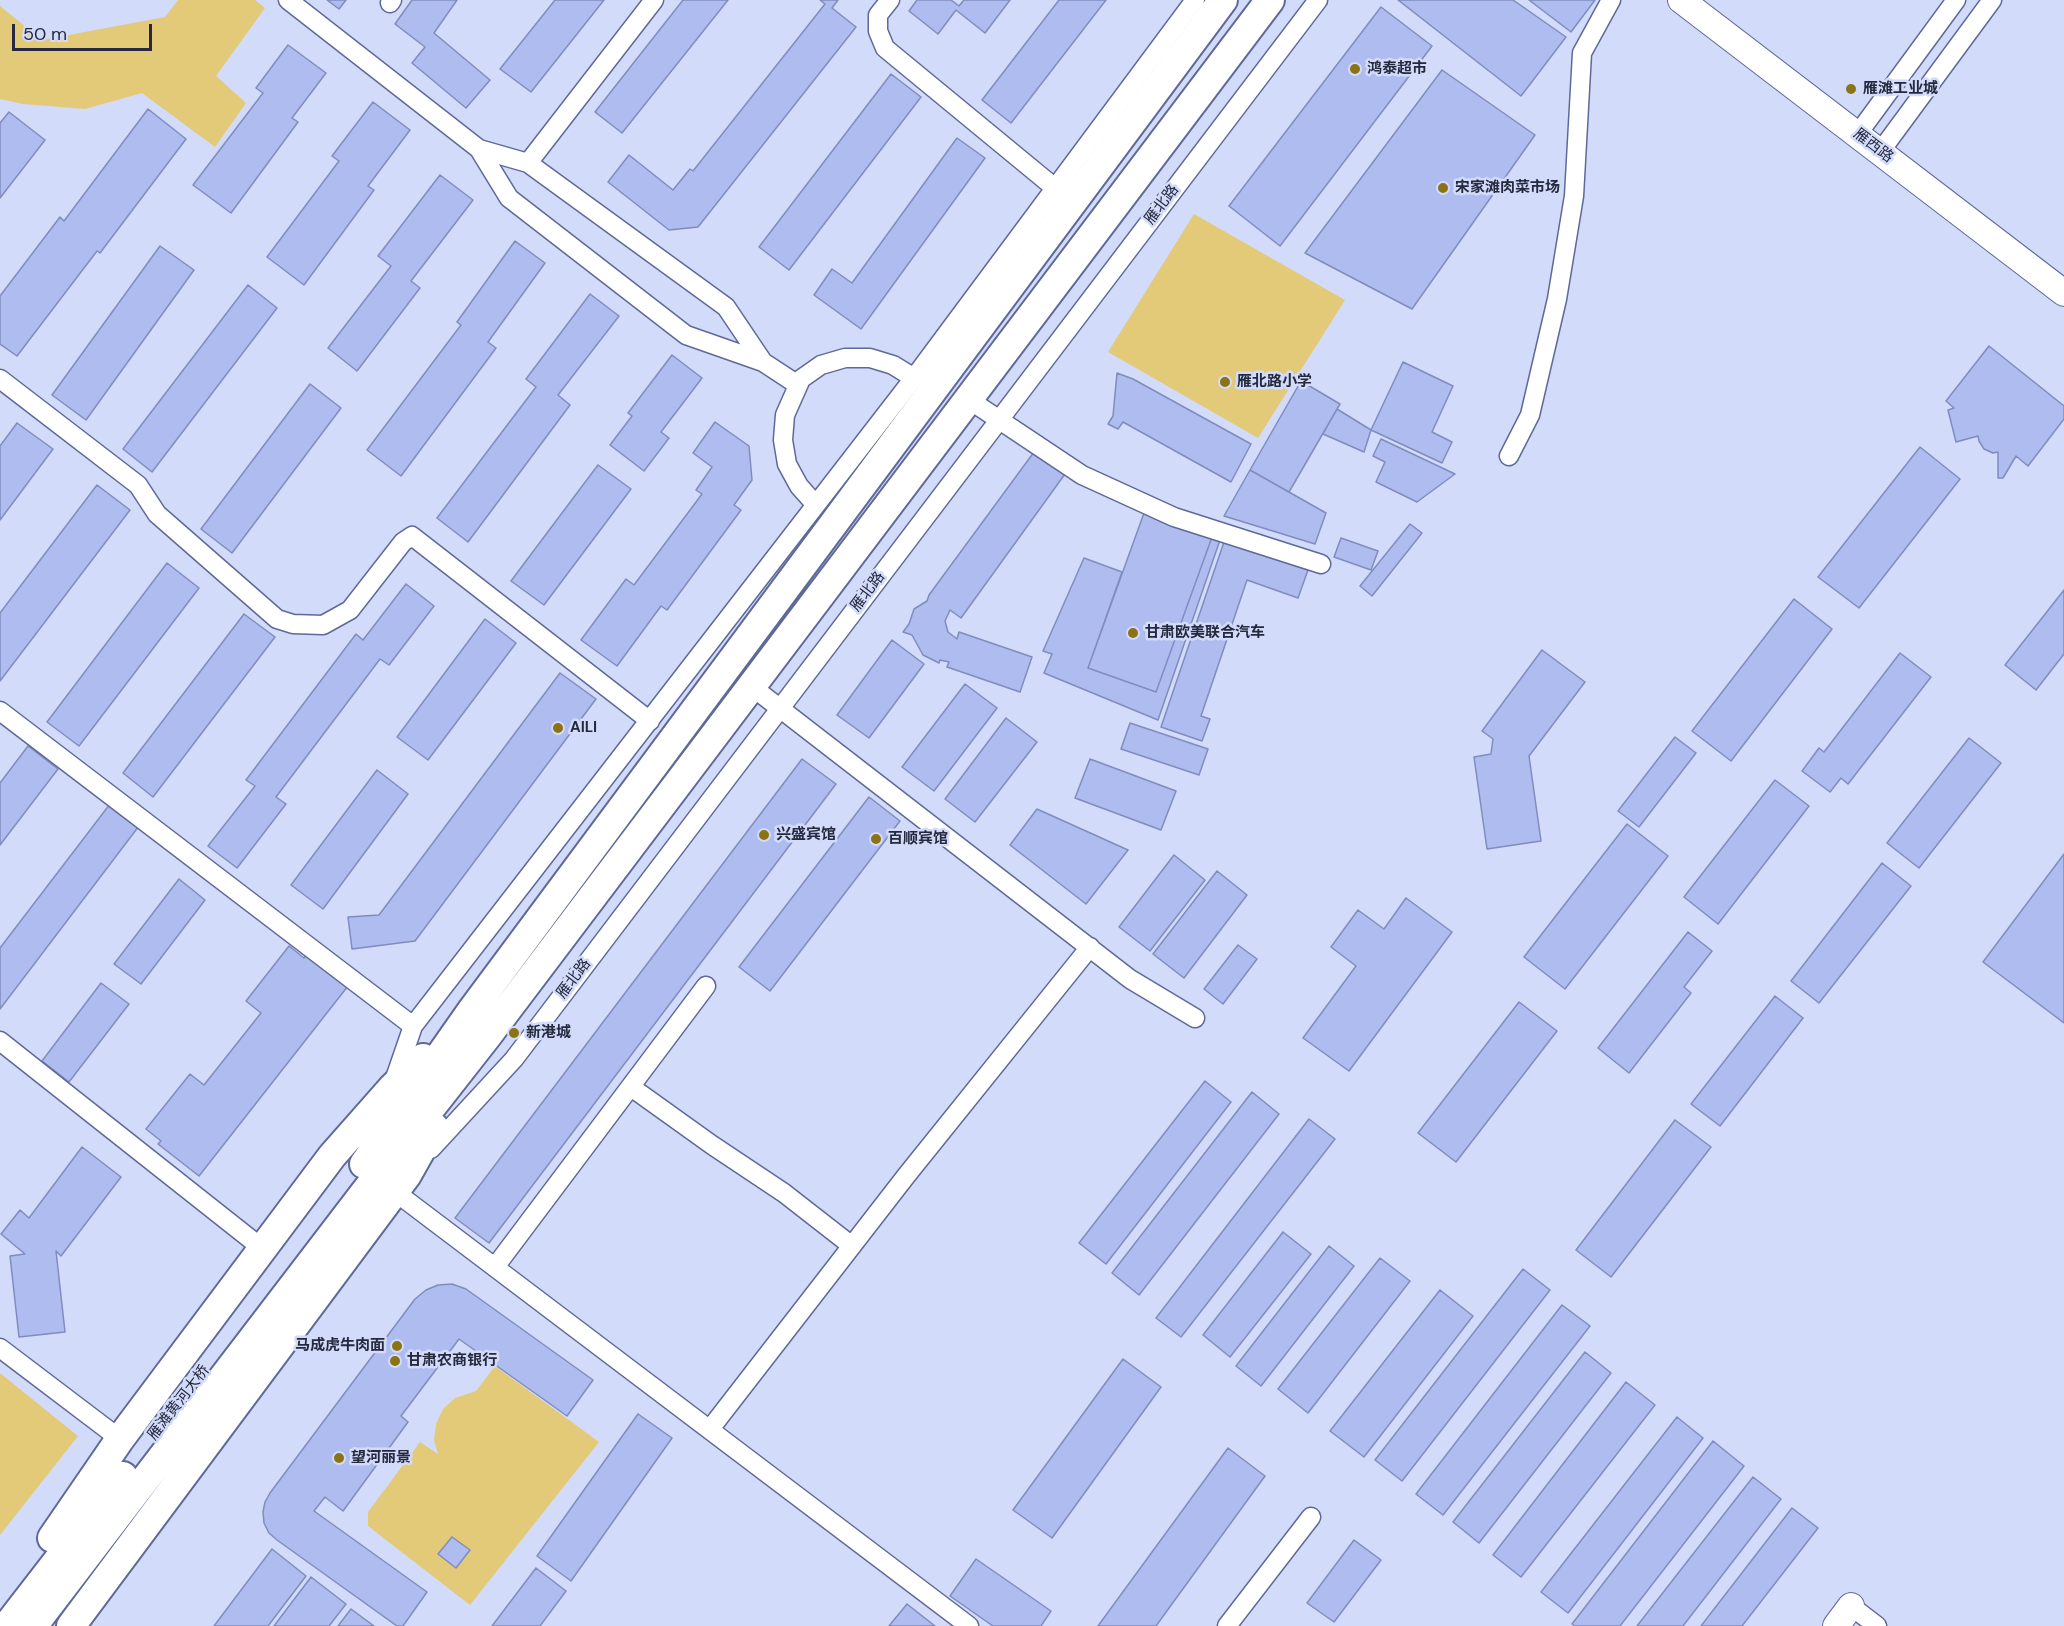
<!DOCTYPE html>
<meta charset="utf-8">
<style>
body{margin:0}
#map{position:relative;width:2064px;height:1626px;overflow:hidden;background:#d3dbfb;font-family:"DM Sans",sans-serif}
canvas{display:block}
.scale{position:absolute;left:12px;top:24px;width:140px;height:27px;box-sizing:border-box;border:3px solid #24293d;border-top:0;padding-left:8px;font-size:18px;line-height:21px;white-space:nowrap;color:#24293d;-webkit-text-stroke:4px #d3dbfb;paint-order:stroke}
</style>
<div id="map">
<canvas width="2064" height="1626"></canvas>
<div class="scale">50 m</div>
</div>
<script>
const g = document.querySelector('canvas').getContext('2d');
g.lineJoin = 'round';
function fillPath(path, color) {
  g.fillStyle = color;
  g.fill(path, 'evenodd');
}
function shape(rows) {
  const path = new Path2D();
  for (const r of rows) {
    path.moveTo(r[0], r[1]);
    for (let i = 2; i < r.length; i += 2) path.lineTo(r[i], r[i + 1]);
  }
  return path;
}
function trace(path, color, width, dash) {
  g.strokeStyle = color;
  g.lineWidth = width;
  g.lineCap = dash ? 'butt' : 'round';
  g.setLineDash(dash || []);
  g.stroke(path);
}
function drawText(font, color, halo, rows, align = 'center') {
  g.font = font + ' "DM Sans","Noto Sans SC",sans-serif';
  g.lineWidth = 5;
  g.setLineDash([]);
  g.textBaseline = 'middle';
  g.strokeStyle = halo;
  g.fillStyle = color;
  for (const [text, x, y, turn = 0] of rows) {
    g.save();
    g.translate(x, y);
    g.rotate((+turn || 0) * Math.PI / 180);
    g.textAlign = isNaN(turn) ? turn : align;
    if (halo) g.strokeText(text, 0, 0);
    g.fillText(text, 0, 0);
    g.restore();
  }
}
fillPath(shape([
 [178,0,255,0,265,8,216,76,246,103,215,147,142,93,85,109,23,104,0,99,0,6,42,40,165,17],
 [1194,214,1345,300,1258,438,1108,352],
 [495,1366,599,1442,470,1605,368,1526,368,1512,420,1442,438,1454,434,1440,436,1424,443,1409,455,1398,476,1391],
 [0,1373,78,1436,0,1535]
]), '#e2ca78');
const building = shape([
 [327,0,346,0,339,9,327,0],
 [412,0,457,0,434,33,490,80,466,108,412,63,425,47,395,24,412,0],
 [555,0,604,0,531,92,500,69,555,0],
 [683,0,728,0,622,133,595,112,683,0],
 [820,0,838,0,832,8,856,27,698,227,669,230,608,182,629,155,673,190,690,169,693,171,825,4,820,0],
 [917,0,951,0,959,6,964,0,1010,0,985,33,956,10,938,34,909,11,917,0],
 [1059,0,1106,0,1011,123,982,100,1059,0],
 [1398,0,1513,0,1566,37,1521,96,1398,0],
 [1529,0,1595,0,1571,32,1529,0],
 [1381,7,1432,46,1280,246,1229,206,1381,7],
 [288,45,326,73,292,118,298,122,231,213,193,185,263,93,256,88,288,45],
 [1442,70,1535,135,1412,309,1305,253,1442,70],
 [891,74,921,97,789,270,759,247,891,74],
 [373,102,410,130,368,186,374,190,304,285,267,257,339,161,332,156,373,102],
 [148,109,186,139,100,253,97,251,17,356,0,344,0,296,60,217,64,221,148,109],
 [9,112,45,140,0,198,0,123,9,112],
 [957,138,985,158,861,329,814,295,832,269,852,283,957,138],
 [440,175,473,200,411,281,420,288,357,371,328,348,391,266,378,256,440,175],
 [515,241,545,263,488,342,496,348,401,476,367,450,461,325,457,322,515,241],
 [160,246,194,270,86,420,52,395,160,246],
 [248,285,277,308,152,472,123,449,248,285],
 [590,294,619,316,558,395,570,405,468,542,437,518,536,387,526,379,590,294],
 [1989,346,2064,406,2064,419,2028,466,2016,456,2003,478,1998,478,1998,452,1993,453,1984,449,1979,441,1978,436,1956,442,1948,410,1954,408,1946,401,1989,346],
 [672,355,702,378,661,432,669,438,644,471,610,445,632,416,628,413,672,355],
 [1403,362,1453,386,1432,432,1452,442,1442,463,1371,430,1403,362],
 [1117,373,1133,379,1251,444,1231,482,1123,422,1118,429,1108,424,1113,416,1117,373],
 [1301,381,1340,404,1289,492,1250,470,1301,381],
 [310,384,341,408,232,553,201,529,310,384],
 [1337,409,1371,430,1364,452,1323,434,1337,409],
 [715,422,749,446,752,480,734,505,741,510,667,610,661,606,617,666,581,640,626,579,634,585,702,494,696,490,712,467,693,453,715,422],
 [17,423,53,449,0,520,0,446,17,423],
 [1381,439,1455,474,1417,502,1376,482,1385,462,1373,456,1381,439],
 [1920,447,1960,479,1859,608,1818,577,1920,447],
 [1034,452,1065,474,961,618,950,610,945,621,948,632,957,639,959,632,1032,657,1020,692,947,667,949,662,940,660,939,663,923,655,912,635,903,632,909,624,914,609,927,601,929,595,1034,452],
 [598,465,631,489,544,605,511,581,598,465],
 [1250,470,1326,513,1315,544,1224,516,1250,470],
 [97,485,130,510,0,681,0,613,97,485],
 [1144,513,1212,537,1156,692,1088,668,1144,513],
 [1410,524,1422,533,1372,596,1360,586,1410,524],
 [1212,537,1220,540,1158,720,1044,673,1052,654,1043,651,1084,558,1122,572,1088,668,1156,692,1212,537],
 [1341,538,1378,551,1371,570,1334,557,1341,538],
 [1224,542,1308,570,1298,598,1247,580,1201,716,1210,719,1202,741,1161,727,1224,542],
 [167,563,199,588,79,746,47,722,167,563],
 [406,584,434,606,389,665,380,659,276,797,286,804,237,868,208,846,255,786,246,780,356,634,363,640,406,584],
 [2064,590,2064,654,2036,690,2005,665,2064,590],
 [1794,599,1832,629,1731,761,1692,731,1794,599],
 [244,614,275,637,153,797,123,773,244,614],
 [485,619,516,643,428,760,397,737,485,619],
 [892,640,924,664,869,738,837,715,892,640],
 [1542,650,1585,682,1529,756,1541,841,1487,849,1474,757,1491,754,1493,739,1482,731,1542,650],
 [1900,653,1931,677,1848,784,1841,778,1830,792,1802,771,1819,748,1824,752,1900,653],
 [560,673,596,699,415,941,352,949,348,917,379,915,560,673],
 [965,684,997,708,934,791,902,767,965,684],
 [1006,718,1037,742,975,822,945,799,1006,718],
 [1130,723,1208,749,1199,775,1121,749,1130,723],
 [1675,737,1696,753,1639,827,1618,811,1675,737],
 [1969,738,2001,763,1919,868,1887,843,1969,738],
 [28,746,58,769,0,845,0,783,28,746],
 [802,759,836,784,489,1243,455,1218,802,759],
 [1090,759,1176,791,1161,830,1075,798,1090,759],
 [377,770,408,794,323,909,291,885,377,770],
 [1775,780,1809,806,1718,924,1684,897,1775,780],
 [869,797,900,821,770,991,739,967,869,797],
 [110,804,139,826,0,1009,0,948,110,804],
 [1037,809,1128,850,1086,904,1010,845,1037,809],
 [1627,824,1668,856,1565,989,1524,957,1627,824],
 [2064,854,2064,1023,1983,962,2064,854],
 [1174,855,1205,880,1150,951,1119,927,1174,855],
 [1882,863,1911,886,1819,1003,1791,981,1882,863],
 [1217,871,1247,895,1184,978,1153,954,1217,871],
 [179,879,205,900,141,984,114,964,179,879],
 [1406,898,1452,932,1349,1071,1303,1038,1356,966,1331,947,1358,910,1384,929,1406,898],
 [1688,932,1712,951,1684,987,1691,993,1629,1073,1598,1048,1688,932],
 [1238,945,1257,959,1223,1004,1204,989,1238,945],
 [289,946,304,958,307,954,348,986,199,1176,158,1144,161,1141,146,1129,190,1074,204,1085,261,1013,246,1001,289,946],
 [101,983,129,1004,69,1082,42,1061,101,983],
 [1775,996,1803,1018,1720,1126,1691,1104,1775,996],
 [1519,1002,1557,1031,1456,1162,1418,1133,1519,1002],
 [1205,1081,1231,1102,1106,1264,1079,1243,1205,1081],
 [1252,1092,1279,1114,1139,1295,1112,1273,1252,1092],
 [1309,1119,1335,1139,1181,1337,1156,1318,1309,1119],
 [1675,1120,1711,1147,1611,1277,1576,1250,1675,1120],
 [82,1147,121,1177,61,1256,56,1251,65,1332,19,1337,10,1256,25,1254,1,1234,20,1210,29,1218,82,1147],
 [1283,1232,1311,1254,1230,1357,1203,1335,1283,1232],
 [1329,1246,1354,1266,1261,1386,1236,1366,1329,1246],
 [1380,1258,1410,1281,1308,1413,1278,1389,1380,1258],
 [1523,1269,1550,1290,1402,1481,1375,1460,1523,1269],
 [452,1284,466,1289,593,1380,567,1416,459,1339,401,1416,408,1422,343,1511,325,1497,314,1511,427,1592,403,1626,397,1626,277,1540,269,1533,264,1523,263,1512,265,1502,270,1493,415,1299,426,1290,438,1285,452,1284],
 [1440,1290,1473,1316,1364,1457,1330,1431,1440,1290],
 [1562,1305,1590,1326,1443,1515,1416,1494,1562,1305],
 [1585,1352,1611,1373,1479,1543,1453,1522,1585,1352],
 [1123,1359,1161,1387,1052,1538,1013,1510,1123,1359],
 [1626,1382,1655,1405,1521,1577,1493,1555,1626,1382],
 [638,1414,672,1438,571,1581,537,1556,638,1414],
 [1677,1417,1703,1438,1568,1613,1541,1592,1677,1417],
 [1713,1441,1744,1466,1620,1626,1575,1626,1572,1624,1713,1441],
 [1228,1448,1265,1476,1156,1626,1098,1626,1228,1448],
 [1753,1477,1781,1499,1683,1626,1637,1626,1753,1477],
 [1792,1508,1818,1528,1742,1626,1701,1626,1792,1508],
 [452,1537,470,1550,456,1568,438,1554,452,1537],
 [1354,1540,1381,1560,1334,1622,1307,1603,1354,1540],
 [272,1549,306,1576,268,1626,214,1626,272,1549],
 [976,1559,1051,1611,1041,1626,993,1626,950,1596,976,1559],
 [536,1568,566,1591,540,1626,492,1626,536,1568],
 [311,1577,346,1604,329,1626,274,1626,311,1577],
 [907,1604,935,1626,889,1626,907,1604],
 [351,1609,374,1626,338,1626,351,1609]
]);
fillPath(building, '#afbcef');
trace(building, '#808cbd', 1.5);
const street = shape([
 [288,0,479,149,528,163,726,307,763,362,798,385],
 [890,0,878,15,878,31,885,48,1055,188],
 [390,3,392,0],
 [1857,135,1956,0],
 [479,149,509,198,686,335,763,362],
 [1880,152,1992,0],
 [528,163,654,0],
 [0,379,138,485,157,514,277,619,293,624,323,625,350,610,403,542,412,536,650,721],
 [968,399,1082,475,1174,517,1321,564],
 [1509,456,1530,415,1557,299,1574,196,1582,53,1611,0],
 [815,504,799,486,787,464,783,440,785,415,801,379,821,365,845,358,870,358,893,365,914,378],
 [751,686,1130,979,1195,1018],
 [0,711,413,1026],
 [0,1041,263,1249],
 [394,1081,413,1026,914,378,1195,0],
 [631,1087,712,1145,784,1193,852,1246],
 [431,1149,514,1059,1318,0],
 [394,1191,969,1626],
 [495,1267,706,986],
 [0,1348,120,1439],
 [710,1429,906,1176,1090,947],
 [1851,1606,1877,1626],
 [1227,1626,1311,1517]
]);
const secondary = shape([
 [1681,0,2064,293],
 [1836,1626,1851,1606]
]);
const primary = shape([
 [364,1164,472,1010,1223,0],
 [52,1538,120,1439,332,1156,392,1088,423,1058],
 [7,1626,123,1476],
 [33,1626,365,1192,488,1035,1270,0],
 [71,1626,407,1175,434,1127]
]);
trace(street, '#5e6998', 21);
trace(secondary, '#5e6998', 28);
trace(primary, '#5e6998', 32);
trace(street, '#fff', 18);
trace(secondary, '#fff', 26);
trace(primary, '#fff', 28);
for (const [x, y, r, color] of [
 [1355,69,6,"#8a7215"],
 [1851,89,6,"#8a7215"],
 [1443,188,6,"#8a7215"],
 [1225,382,6,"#8a7215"],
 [1133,633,6,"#8a7215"],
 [558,728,6,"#8a7215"],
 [764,835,6,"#8a7215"],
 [876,839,6,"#8a7215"],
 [514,1033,6,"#8a7215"],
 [397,1346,6,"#8a7215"],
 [395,1361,6,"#8a7215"],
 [339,1458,6,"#8a7215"]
]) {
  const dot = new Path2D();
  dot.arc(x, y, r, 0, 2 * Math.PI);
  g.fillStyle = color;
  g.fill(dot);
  trace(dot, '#d3dbfb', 2);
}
drawText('bold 15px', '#24293d', '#d3dbfb', [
 ["鸿泰超市",1367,69],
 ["雁滩工业城",1863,89],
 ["宋家滩肉菜市场",1455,188],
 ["雁北路小学",1237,382],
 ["甘肃欧美联合汽车",1145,633],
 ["AILI",570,728],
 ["兴盛宾馆",776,835],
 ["百顺宾馆",888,839],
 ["新港城",526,1033],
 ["马成虎牛肉面",385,1346,"right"],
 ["甘肃农商银行",407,1361],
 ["望河丽景",351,1458]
], 'left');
drawText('15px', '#24293d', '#d3dbfb', [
 ["雁西路",1873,146,37],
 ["雁北路",1162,205,-53],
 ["雁北路",868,592,-53],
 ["雁北路",574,979,-53],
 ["雁滩黄河大桥",179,1403,-52]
]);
</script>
